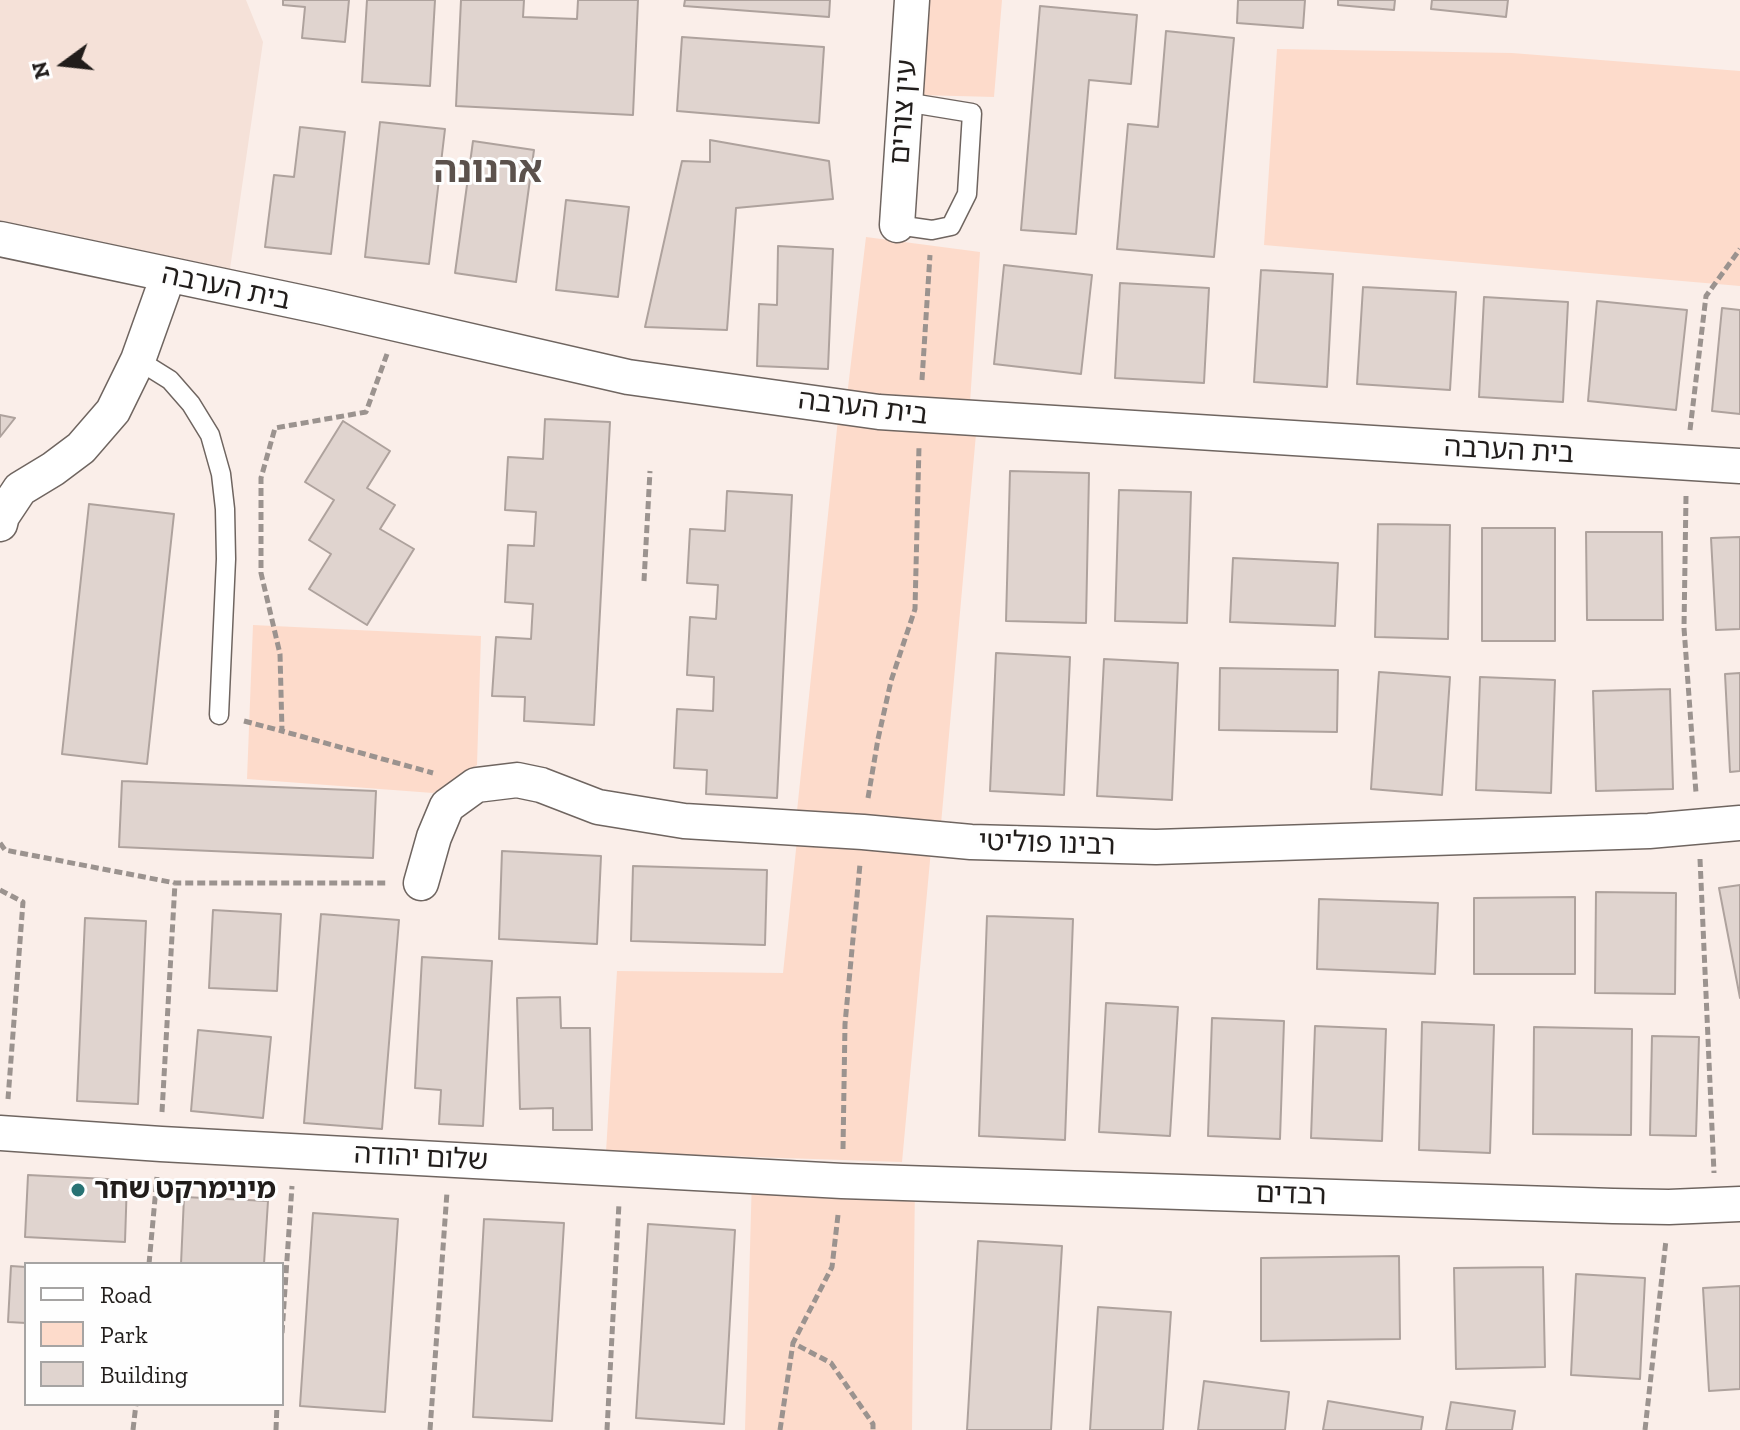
<!DOCTYPE html>
<meta charset="utf-8">
<style>
body{margin:0}
#map{position:relative;width:1740px;height:1430px;overflow:hidden;background:#faeee9;font-family:"Zilla Slab",serif}
canvas{display:block}
.legend{position:absolute;left:24px;top:1262px;width:260px;height:144px;box-sizing:border-box;background:#fefefe;border:2px solid #a6a4a3;margin:0;padding:10px 14px;list-style:none;font-size:24px;color:#211d1b}
.legend li{display:flex;align-items:center;gap:16px;height:40px}
.legend b{width:40px;border:2px solid #a6a4a3}
.north{position:absolute;left:24px;top:24px;width:80px;height:80px;-webkit-text-stroke:6px #fefefe;paint-order:stroke;rotate:255deg;font-size:22px;font-weight:700;line-height:32px;text-align:center;color:#211d1b}
.north::after{content:'';display:block;margin:auto;width:28px;height:36px;background:#211d1b;clip-path:polygon(50% 0,100% 100%,50% 72%,0 100%)}
</style>
<div id="map">
<canvas width="1740" height="1430"></canvas>
<ul class="legend">
<li><b style="height:10px;background:#fff"></b>Road</li>
<li><b style="height:22px;background:#fddbcb"></b>Park</li>
<li><b style="height:22px;background:#e0d4cf"></b>Building</li>
</ul>
<div class="north">N</div>
</div>
<script>
const g = document.querySelector('canvas').getContext('2d');
g.lineJoin = 'round';
function fillPath(path, color) {
  g.fillStyle = color;
  g.fill(path, 'evenodd');
}
function shape(rows) {
  const path = new Path2D();
  for (const r of rows) {
    path.moveTo(r[0], r[1]);
    for (let i = 2; i < r.length; i += 2) path.lineTo(r[i], r[i + 1]);
  }
  return path;
}
function trace(path, color, width, dash) {
  g.strokeStyle = color;
  g.lineWidth = width;
  g.lineCap = dash ? 'butt' : 'round';
  g.setLineDash(dash || []);
  g.stroke(path);
}
function drawText(font, color, halo, rows, align = 'center') {
  g.font = font + ' "Zilla Slab","Noto Sans Hebrew",serif';
  g.lineWidth = 6;
  g.setLineDash([]);
  g.textBaseline = 'middle';
  g.strokeStyle = halo;
  g.fillStyle = color;
  for (const [text, x, y, turn = 0] of rows) {
    g.save();
    g.translate(x, y);
    g.rotate((+turn || 0) * Math.PI / 180);
    g.textAlign = isNaN(turn) ? turn : align;
    if (halo) g.strokeText(text, 0, 0);
    g.fillText(text, 0, 0);
    g.restore();
  }
}
fillPath(shape([
 [0,0,246,0,263,42,230,269,0,221]
]), '#f5e1d8');
fillPath(shape([
 [923,0,1002,0,994,97,919,95],
 [1277,49,1512,53,1740,71,1740,286,1264,245],
 [866,237,980,252,970,403,847,396],
 [838,419,976,434,941,824,797,811],
 [253,625,481,636,477,765,433,793,247,779],
 [797,840,931,850,902,1162,606,1152,617,971,783,973],
 [752,1176,915,1183,912,1430,745,1430]
]), '#fddbcb');
const building = shape([
 [283,0,349,0,345,42,302,38,305,7,283,5,283,0],
 [367,0,435,0,430,86,362,82,367,0],
 [461,0,524,0,523,17,577,19,578,0,638,0,633,115,456,106,461,0],
 [685,0,830,0,829,17,684,6,685,0],
 [1238,0,1305,0,1303,28,1237,23,1238,0],
 [1338,0,1395,0,1394,10,1338,5,1338,0],
 [1432,0,1508,0,1506,17,1431,9,1432,0],
 [1040,6,1137,15,1131,84,1089,80,1076,234,1021,230,1040,6],
 [1166,31,1234,38,1214,257,1117,249,1128,124,1158,127,1166,31],
 [682,37,824,47,819,123,677,111,682,37],
 [380,122,445,129,429,264,365,257,380,122],
 [300,127,345,132,331,254,265,247,274,175,294,177,300,127],
 [710,140,829,161,833,199,736,208,727,330,645,327,682,161,710,162,710,140],
 [473,141,534,150,516,282,455,273,473,141],
 [566,200,629,207,618,297,556,290,566,200],
 [778,246,833,249,828,369,757,366,759,304,777,305,778,246],
 [1004,265,1092,275,1081,374,994,364,1004,265],
 [1261,270,1333,274,1327,387,1254,382,1261,270],
 [1120,283,1209,288,1204,383,1115,378,1120,283],
 [1363,287,1456,292,1450,390,1357,384,1363,287],
 [1484,297,1568,302,1563,402,1479,397,1484,297],
 [1597,301,1687,310,1676,410,1588,401,1597,301],
 [1722,308,1740,310,1740,414,1712,411,1722,308],
 [0,415,15,418,0,437,0,415],
 [545,419,610,422,594,725,524,721,525,697,492,696,496,637,531,639,533,604,505,602,508,545,534,546,536,512,505,510,508,457,543,459,545,419],
 [343,421,390,451,367,488,395,505,380,529,414,549,367,625,309,589,331,554,309,540,334,500,305,482,343,421],
 [1010,471,1089,473,1086,623,1006,621,1010,471],
 [1119,490,1191,492,1187,623,1115,621,1119,490],
 [727,491,792,495,777,798,706,794,707,770,674,768,677,709,713,711,714,677,687,675,690,617,716,619,718,585,687,583,690,529,725,531,727,491],
 [89,504,174,514,147,764,62,754,89,504],
 [1378,524,1450,525,1448,639,1375,637,1378,524],
 [1482,528,1555,528,1555,641,1482,641,1482,528],
 [1586,532,1662,532,1663,620,1587,620,1586,532],
 [1740,537,1740,629,1716,630,1711,538,1740,537],
 [1233,558,1338,563,1335,626,1230,622,1233,558],
 [996,653,1070,657,1064,795,990,791,996,653],
 [1104,659,1178,663,1172,800,1097,796,1104,659],
 [1220,668,1338,670,1337,732,1219,730,1220,668],
 [1379,672,1450,677,1442,795,1371,789,1379,672],
 [1740,673,1740,771,1730,772,1725,674,1740,673],
 [1480,677,1555,680,1551,793,1476,790,1480,677],
 [1670,689,1673,789,1596,791,1593,691,1670,689],
 [122,781,376,791,373,858,119,847,122,781],
 [502,851,601,856,597,944,499,939,502,851],
 [633,866,767,870,765,945,631,941,633,866],
 [1740,885,1740,998,1719,888,1740,885],
 [1596,892,1676,893,1675,994,1595,993,1596,892],
 [1575,897,1575,974,1474,974,1474,898,1575,897],
 [1319,899,1438,903,1435,974,1317,969,1319,899],
 [213,910,281,914,277,991,209,988,213,910],
 [321,914,399,920,382,1129,304,1123,321,914],
 [987,916,1073,919,1065,1140,979,1136,987,916],
 [85,918,146,921,138,1104,77,1101,85,918],
 [422,957,492,961,483,1126,439,1124,441,1090,415,1088,422,957],
 [560,997,561,1028,590,1028,592,1130,553,1130,553,1108,520,1109,517,998,560,997],
 [1106,1003,1178,1007,1170,1136,1099,1132,1106,1003],
 [1212,1018,1284,1021,1280,1139,1208,1136,1212,1018],
 [1422,1022,1494,1025,1490,1153,1419,1150,1422,1022],
 [1315,1026,1386,1029,1382,1141,1311,1138,1315,1026],
 [1534,1027,1632,1029,1631,1135,1533,1134,1534,1027],
 [198,1030,271,1037,263,1118,191,1111,198,1030],
 [1652,1036,1699,1037,1696,1136,1650,1135,1652,1036],
 [28,1175,127,1180,125,1242,25,1237,28,1175],
 [184,1197,268,1201,264,1264,181,1264,184,1197],
 [313,1213,398,1219,385,1412,300,1406,313,1213],
 [484,1219,564,1223,552,1421,473,1417,484,1219],
 [648,1224,735,1230,724,1424,636,1418,648,1224],
 [978,1241,1062,1246,1051,1430,967,1430,978,1241],
 [1399,1256,1400,1339,1261,1341,1261,1258,1399,1256],
 [11,1266,26,1267,26,1323,8,1322,11,1266],
 [1543,1267,1545,1367,1456,1369,1454,1268,1543,1267],
 [1576,1274,1645,1278,1640,1379,1571,1375,1576,1274],
 [1740,1286,1740,1389,1709,1391,1703,1288,1740,1286],
 [1098,1307,1171,1312,1163,1430,1090,1430,1098,1307],
 [1204,1381,1289,1392,1285,1430,1198,1430,1204,1381],
 [1328,1401,1423,1417,1421,1430,1323,1430,1328,1401],
 [1451,1402,1515,1411,1512,1430,1446,1430,1451,1402]
]);
fillPath(building, '#e0d4cf');
trace(building, '#aea29d', 2);
const service = shape([
 [897,225,932,230,951,226,967,194,972,113,905,102],
 [138,360,170,380,191,404,210,435,221,474,225,509,226,559,219,715]
]);
const minor = shape([
 [897,225,912,0],
 [0,239,323,307,628,377,879,412,1740,466],
 [0,524,2,516,20,489,53,469,81,448,113,411,138,360,168,276],
 [421,883,434,837,447,806,476,785,517,780,541,785,598,807,684,821,863,832,971,842,1156,847,1649,831,1740,823],
 [0,1133,161,1144,842,1181,1613,1206,1669,1207,1740,1204]
]);
trace(service, '#6f6560', 21);
trace(minor, '#6f6560', 37);
trace(shape([
 [387,354,366,412,275,428,261,478,261,573,280,654,282,731,433,773],
 [922,380,930,255],
 [1690,430,1706,296,1740,249],
 [1686,496,1684,628,1696,793],
 [644,581,650,471],
 [244,721,282,731],
 [868,798,878,739,891,681,915,609,919,446],
 [0,843,5,850,175,883,389,883],
 [1700,859,1714,1173],
 [0,890,23,902,8,1099],
 [162,1112,175,883],
 [843,1149,845,1024,860,864],
 [838,1215,832,1267,793,1343,831,1363,873,1424,873,1430],
 [149,1264,157,1177],
 [282,1333,292,1186],
 [133,1430,136,1404],
 [276,1430,277,1404],
 [430,1430,447,1192],
 [607,1430,619,1203],
 [780,1430,793,1343],
 [1645,1430,1666,1240]
]), '#9b938f', 5, [8, 4]);
trace(service, '#fff', 18);
trace(minor, '#fff', 34);
for (const [x, y, r, color] of [
 [78,1190,8,"#287273"]
]) {
  const dot = new Path2D();
  dot.arc(x, y, r, 0, 2 * Math.PI);
  g.fillStyle = color;
  g.fill(dot);
  trace(dot, '#fefefe', 3);
}
drawText('28px', '#211d1b', '#fefefe', [
 ["עין צורים",904,112,-86],
 ["בית הערבה",226,288,12],
 ["בית הערבה",863,408,7],
 ["בית הערבה",1509,451,3],
 ["רבינו פוליטי",1047,844,2],
 ["שלום יהודה",421,1158,3],
 ["רבדים",1291,1195,2]
]);
drawText('bold 28px', '#211d1b', '#fefefe', [
 ["מינימרקט שחר",94,1190]
], 'left');
drawText('bold 36px', '#5b514c', '#fefefe', [
 ["ארנונה",488,172]
]);
</script>
